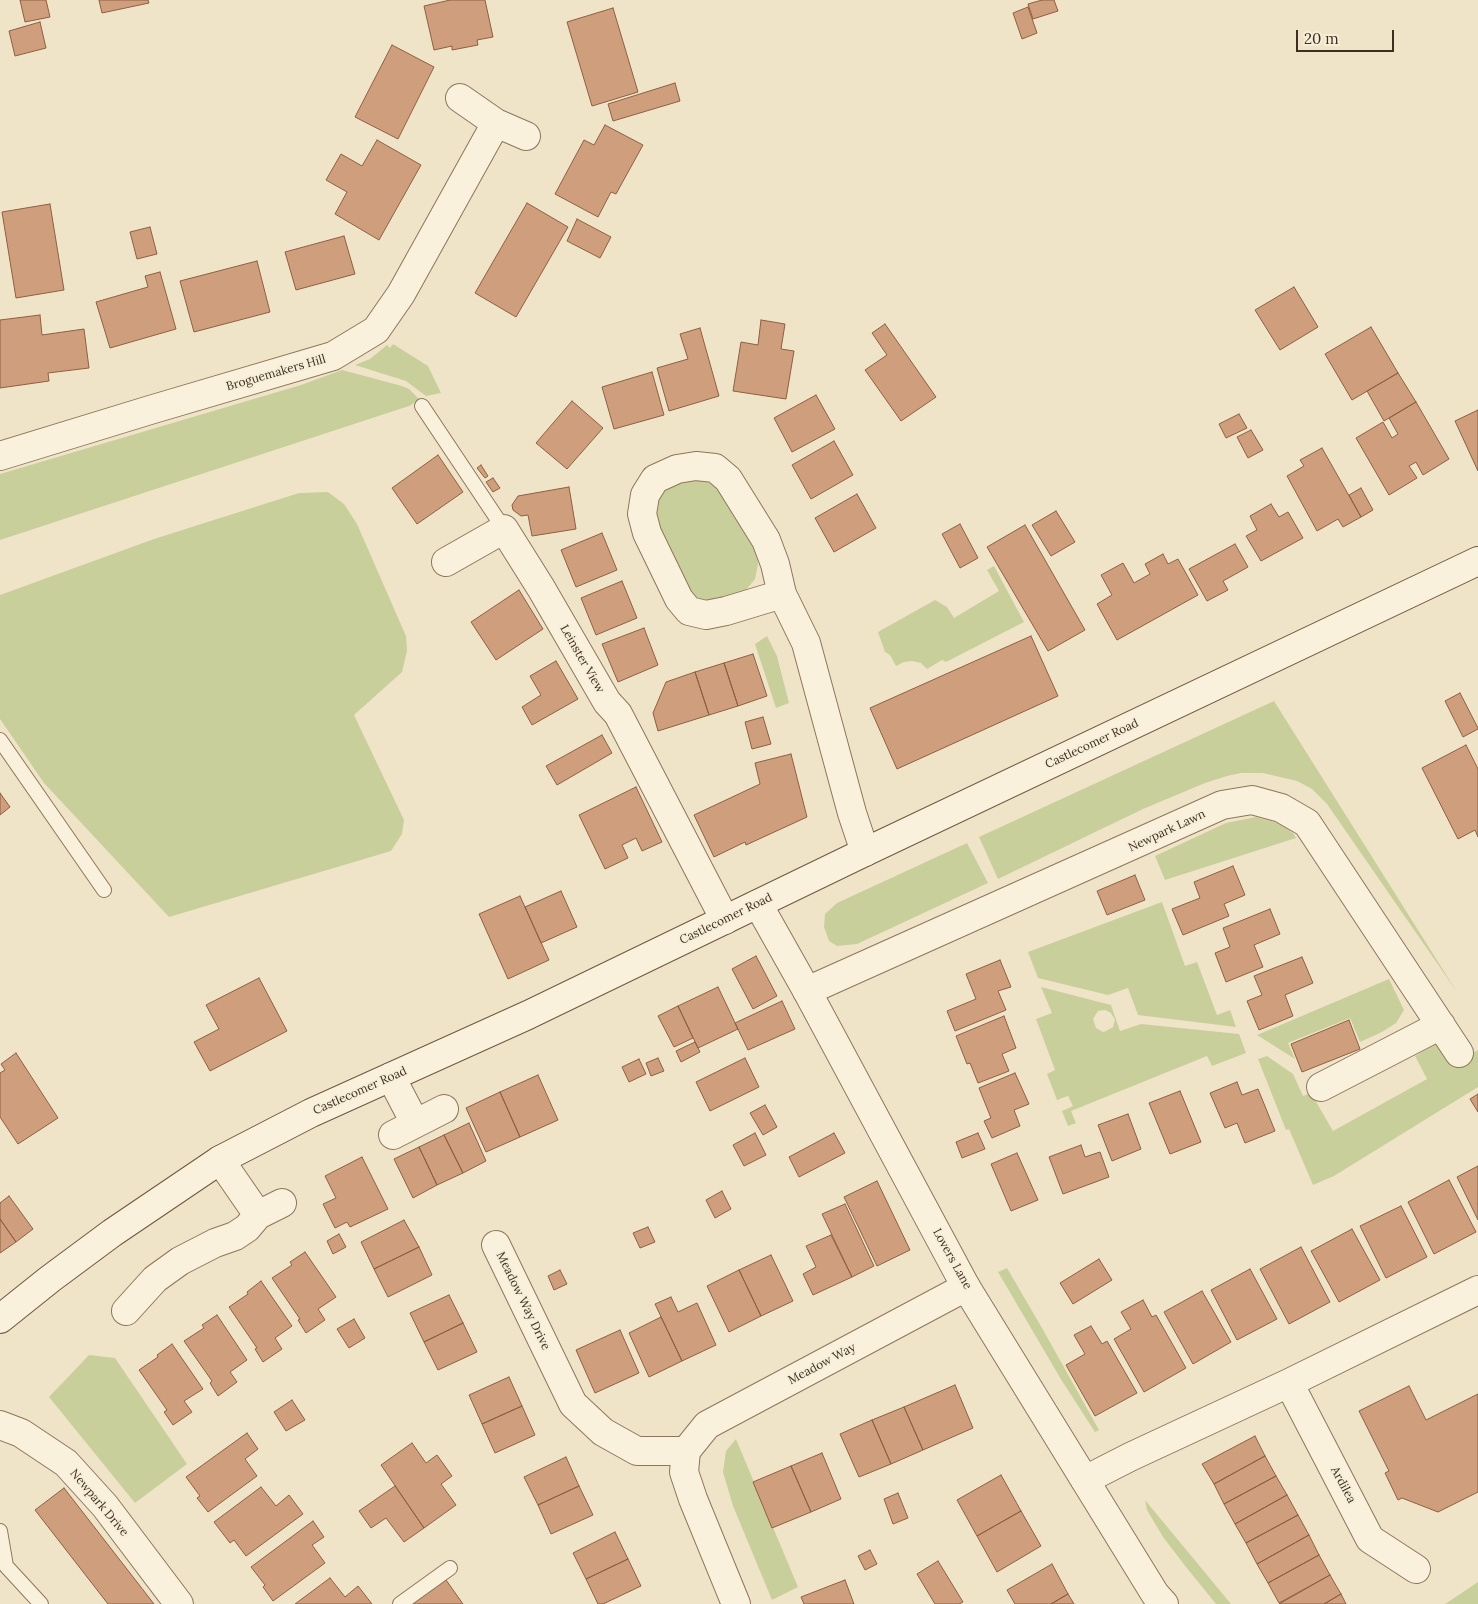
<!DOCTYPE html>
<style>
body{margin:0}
#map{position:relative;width:1478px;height:1604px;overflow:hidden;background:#f0e4c8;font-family:Lora,serif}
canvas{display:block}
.scale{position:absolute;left:1296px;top:30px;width:98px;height:22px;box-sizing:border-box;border:2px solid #3d2e20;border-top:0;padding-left:6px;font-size:15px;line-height:18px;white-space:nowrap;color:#3d2e20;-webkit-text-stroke:4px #f7eed8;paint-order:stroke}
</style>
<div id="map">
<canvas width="1478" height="1604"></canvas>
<div class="scale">20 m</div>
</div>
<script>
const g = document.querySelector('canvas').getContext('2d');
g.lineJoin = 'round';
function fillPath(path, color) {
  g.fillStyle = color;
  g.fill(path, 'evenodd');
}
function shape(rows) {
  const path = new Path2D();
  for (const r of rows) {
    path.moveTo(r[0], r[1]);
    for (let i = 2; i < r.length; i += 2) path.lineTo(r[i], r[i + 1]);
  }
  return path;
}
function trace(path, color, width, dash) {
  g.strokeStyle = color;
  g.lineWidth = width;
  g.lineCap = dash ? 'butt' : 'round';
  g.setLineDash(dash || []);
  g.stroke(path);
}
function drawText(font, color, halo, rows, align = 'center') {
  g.font = font + ' Lora,serif';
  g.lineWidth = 4;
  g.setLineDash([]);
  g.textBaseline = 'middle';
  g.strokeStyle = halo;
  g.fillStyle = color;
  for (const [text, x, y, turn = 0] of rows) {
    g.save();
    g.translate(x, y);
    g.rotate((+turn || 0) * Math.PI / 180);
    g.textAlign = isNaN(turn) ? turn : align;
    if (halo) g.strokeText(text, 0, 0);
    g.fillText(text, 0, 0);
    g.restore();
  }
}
fillPath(shape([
 [393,344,428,366,441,393,426,396,406,381,355,365,370,359,387,345,390,348],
 [342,370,402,386,409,389,420,400,409,406,0,540,0,474,301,385],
 [689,479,706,481,718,487,756,549,758,564,755,579,745,591,729,600,714,602,700,599,690,593,659,528,654,508,662,492,675,483],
 [328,492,344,504,357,524,406,636,407,651,402,672,354,715,404,820,402,834,391,851,169,917,44,783,0,719,0,595,154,539,299,493],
 [994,566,1024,622,946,662,942,660,927,669,921,663,912,661,904,662,896,666,890,655,885,652,878,632,935,600,947,607,954,618,999,591,987,570],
 [767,636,777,656,789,703,776,708,755,644],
 [1274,701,1457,992,1327,804,1312,789,1297,781,1263,773,1241,773,1227,776,1205,783,1143,809,998,879,979,837],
 [1256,817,1281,824,1293,833,1296,838,1165,880,1155,856,1226,823],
 [967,843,988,883,857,944,837,946,829,941,824,927,825,914,837,903],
 [1162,902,1185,966,1197,962,1217,1015,1230,1010,1236,1027,1138,1015,1128,988,1108,995,1038,978,1028,952],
 [1389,979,1404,1010,1396,1023,1382,1032,1360,1042,1350,1018,1288,1043,1295,1059,1257,1035],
 [1041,987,1111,1005,1120,1031,1141,1024,1239,1034,1246,1053,1212,1066,1207,1056,1071,1111,1076,1123,1068,1126,1062,1111,1073,1106,1068,1096,1057,1100,1047,1074,1055,1070,1036,1019,1052,1013],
 [1105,1010,1111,1013,1115,1020,1113,1027,1106,1031,1103,1032,1096,1028,1093,1019,1098,1011],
 [1439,1042,1452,1065,1478,1050,1478,1087,1334,1176,1313,1185,1289,1129,1286,1130,1258,1059,1267,1056,1293,1074,1303,1096,1311,1093,1333,1131,1427,1079,1415,1056],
 [1007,1268,1042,1328,1099,1430,1095,1432,1062,1381,998,1272],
 [89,1355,115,1358,187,1464,135,1503,49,1397],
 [736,1439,798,1587,772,1600,733,1506,723,1472,726,1451],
 [1145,1500,1231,1604,1216,1604,1186,1567,1163,1537,1147,1510],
 [1478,1582,1478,1604,1445,1604]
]), '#c9cf9b');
const building = shape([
 [20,0,46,0,50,17,25,22,20,0],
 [99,0,148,0,149,3,102,13,99,0],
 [450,0,485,0,493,37,477,40,478,45,452,50,452,46,434,50,424,6,450,0],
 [1042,0,1054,0,1058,11,1033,19,1028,4,1042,0],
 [1028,7,1037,33,1022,39,1013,13,1028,7],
 [613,8,638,92,592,106,567,22,613,8],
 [40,22,46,48,15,56,9,31,40,22],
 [392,45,434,67,398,139,355,117,392,45],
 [675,83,680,101,613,121,608,104,675,83],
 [605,125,643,145,616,194,611,192,598,217,555,194,584,140,594,145,605,125],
 [377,140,421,165,379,240,335,214,347,192,326,180,341,154,362,166,377,140],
 [527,203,568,227,516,317,475,293,527,203],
 [50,204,64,290,16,298,2,212,50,204],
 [577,219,611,237,600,258,567,241,577,219],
 [150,227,157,254,137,259,130,232,150,227],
 [344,236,355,274,296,290,285,252,344,236],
 [257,261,270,312,194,332,180,281,257,261],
 [160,272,176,329,110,348,96,302,148,287,145,276,160,272],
 [1294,287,1318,327,1280,350,1255,310,1294,287],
 [40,315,42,335,84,329,89,368,48,373,49,381,0,388,0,320,40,315],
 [761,320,785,324,781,349,794,351,786,399,733,391,741,342,758,345,761,320],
 [885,324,936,397,901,421,865,370,887,355,872,333,885,324],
 [1371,327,1398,373,1352,400,1325,354,1371,327],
 [700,328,719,396,669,411,657,368,688,359,680,334,700,328],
 [652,372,664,415,614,429,602,387,652,372],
 [1398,373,1416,402,1384,421,1367,391,1398,373],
 [816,395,835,429,792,452,774,418,816,395],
 [572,401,603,428,567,469,536,443,572,401],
 [1416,402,1449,459,1423,475,1416,462,1409,466,1417,478,1389,495,1356,438,1383,422,1392,438,1398,434,1389,418,1416,402],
 [1478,410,1478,471,1455,421,1478,410],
 [1239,414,1247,428,1226,438,1219,424,1239,414],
 [1251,430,1263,450,1248,458,1237,437,1251,430],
 [834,441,853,475,811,499,792,465,834,441],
 [1322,448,1361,517,1343,527,1338,519,1317,531,1287,476,1304,466,1300,460,1322,448],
 [438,455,463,492,417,524,392,488,438,455],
 [481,465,488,476,485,478,477,468,481,465],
 [493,478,500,488,493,492,486,482,493,478],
 [569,487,576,529,532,536,528,515,521,516,513,510,512,505,518,496,569,487],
 [1361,488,1373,510,1361,517,1349,495,1361,488],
 [857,494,876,528,834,552,815,518,857,494],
 [1271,504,1279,517,1288,512,1303,538,1261,561,1246,536,1257,530,1250,516,1271,504],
 [1056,511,1075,542,1051,556,1032,525,1056,511],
 [960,524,978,558,960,568,942,534,960,524],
 [1025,525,1085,630,1048,651,987,547,1025,525],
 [602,533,617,570,576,587,561,550,602,533],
 [1235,544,1248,567,1223,581,1228,590,1207,601,1189,569,1235,544],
 [1163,554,1168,564,1178,559,1198,595,1117,640,1097,604,1112,595,1101,575,1123,563,1134,583,1150,574,1145,564,1163,554],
 [622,581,637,618,596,635,581,598,622,581],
 [519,590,543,629,496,660,471,622,519,590],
 [644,628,658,665,618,682,602,644,644,628],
 [1031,636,1058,696,897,769,870,708,1031,636],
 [753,654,767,696,738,706,724,663,753,654],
 [556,661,578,699,532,725,522,707,541,695,530,676,556,661],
 [724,663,738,706,709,715,695,672,724,663],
 [695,672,709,715,658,731,653,713,666,682,695,672],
 [1460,693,1478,728,1478,729,1463,737,1445,701,1460,693],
 [763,717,771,744,752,749,745,722,763,717],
 [602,735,612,753,557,785,546,766,602,735],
 [1466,745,1478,769,1478,837,1475,830,1458,839,1422,768,1466,745],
 [791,754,807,817,746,845,745,842,714,857,694,815,760,784,755,763,791,754],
 [636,787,662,842,642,851,636,838,622,845,628,858,605,869,579,815,636,787],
 [0,793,10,807,0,815,0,793],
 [1233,866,1245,895,1224,904,1229,916,1183,935,1172,909,1200,898,1194,882,1233,866],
 [1135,875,1145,900,1107,915,1097,891,1135,875],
 [561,891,577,927,541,943,525,907,561,891],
 [520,896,549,960,508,979,479,914,520,896],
 [1270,909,1280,934,1254,945,1263,967,1226,982,1215,953,1230,947,1223,928,1270,909],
 [756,956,777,996,753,1009,732,969,756,956],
 [1302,957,1313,983,1285,995,1293,1016,1259,1030,1247,1001,1262,995,1254,976,1302,957],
 [1000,960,1011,987,998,991,1006,1010,955,1031,947,1011,976,999,966,974,1000,960],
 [259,978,287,1031,210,1071,194,1042,219,1029,206,1005,259,978],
 [718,987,738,1029,698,1048,678,1006,718,987],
 [782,1001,795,1029,748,1050,735,1023,782,1001],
 [678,1006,693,1038,674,1047,658,1016,678,1006],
 [1004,1016,1016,1048,1002,1054,1009,1071,978,1083,970,1063,967,1064,956,1036,1004,1016],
 [1349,1020,1360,1049,1302,1072,1291,1044,1349,1020],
 [695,1042,700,1052,681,1062,676,1051,695,1042],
 [16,1053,58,1118,18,1144,0,1117,0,1073,5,1070,1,1064,16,1053],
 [658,1058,664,1071,651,1076,646,1063,658,1058],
 [745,1058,759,1087,710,1111,696,1082,745,1058],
 [639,1059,646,1074,629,1082,622,1067,639,1059],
 [1015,1073,1029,1104,1014,1110,1020,1126,992,1138,984,1121,991,1118,979,1088,1015,1073],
 [538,1075,558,1120,520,1137,500,1092,538,1075],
 [1237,1082,1242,1095,1258,1089,1275,1131,1245,1143,1237,1123,1225,1128,1210,1093,1237,1082],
 [1180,1091,1201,1142,1170,1154,1149,1103,1180,1091],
 [500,1092,520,1137,486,1152,466,1108,500,1092],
 [1478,1094,1478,1112,1470,1099,1478,1094],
 [765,1105,777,1127,763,1135,750,1113,765,1105],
 [1128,1114,1141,1149,1112,1161,1098,1125,1128,1114],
 [469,1123,486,1161,463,1173,444,1135,469,1123],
 [755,1133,766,1155,744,1166,733,1145,755,1133],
 [834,1133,845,1153,799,1177,789,1157,834,1133],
 [978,1133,985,1149,962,1158,956,1142,978,1133],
 [444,1135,463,1173,437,1185,419,1147,444,1135],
 [1081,1145,1085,1157,1100,1152,1109,1177,1063,1194,1049,1157,1081,1145],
 [419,1147,437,1185,413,1198,394,1159,419,1147],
 [1017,1153,1038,1200,1011,1211,991,1164,1017,1153],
 [362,1157,388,1209,350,1227,347,1222,335,1228,323,1204,336,1198,325,1176,362,1157],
 [1478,1166,1478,1220,1457,1177,1478,1166],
 [1449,1180,1476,1232,1434,1254,1408,1202,1449,1180],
 [877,1181,910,1250,877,1266,844,1197,877,1181],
 [722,1191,731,1209,715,1218,706,1200,722,1191],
 [9,1196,33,1229,16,1242,0,1219,0,1203,9,1196],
 [845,1204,874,1266,852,1277,822,1214,845,1204],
 [1401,1206,1427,1257,1386,1278,1360,1226,1401,1206],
 [0,1219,16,1242,0,1253,0,1219],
 [404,1220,419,1247,374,1269,361,1242,404,1220],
 [648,1227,655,1242,640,1248,633,1233,648,1227],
 [1352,1229,1380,1280,1339,1302,1311,1251,1352,1229],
 [339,1234,346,1247,333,1254,327,1241,339,1234],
 [831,1235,852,1277,813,1295,803,1274,816,1267,806,1246,831,1235],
 [419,1247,432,1275,388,1297,374,1269,419,1247],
 [1301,1247,1330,1302,1289,1324,1260,1269,1301,1247],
 [305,1252,336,1297,318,1309,325,1320,306,1333,298,1320,300,1319,272,1278,292,1265,290,1262,305,1252],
 [771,1255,793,1301,761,1316,739,1270,771,1255],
 [1099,1259,1112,1280,1073,1304,1060,1283,1099,1259],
 [1250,1269,1277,1319,1237,1340,1211,1290,1250,1269],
 [560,1270,567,1284,554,1290,548,1276,560,1270],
 [739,1270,761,1316,729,1332,707,1286,739,1270],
 [261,1281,292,1326,275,1338,282,1349,263,1362,255,1349,257,1348,229,1307,248,1294,247,1292,261,1281],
 [1202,1291,1231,1342,1193,1364,1164,1312,1202,1291],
 [449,1295,463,1323,424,1342,410,1313,449,1295],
 [671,1297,678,1312,697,1303,716,1345,682,1361,655,1304,671,1297],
 [1143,1300,1152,1317,1156,1315,1186,1368,1144,1392,1114,1339,1131,1329,1121,1312,1143,1300],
 [217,1315,247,1360,230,1372,237,1382,218,1396,210,1383,212,1381,184,1341,204,1328,202,1325,217,1315],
 [661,1317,682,1361,649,1377,629,1333,661,1317],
 [354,1319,365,1338,349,1348,337,1329,354,1319],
 [463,1323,477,1352,438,1370,424,1342,463,1323],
 [1091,1326,1102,1344,1107,1341,1137,1393,1095,1416,1066,1365,1085,1354,1074,1335,1091,1326],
 [620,1330,639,1373,595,1393,576,1350,620,1330],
 [172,1344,203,1389,184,1401,192,1412,173,1425,164,1412,167,1410,139,1370,158,1357,157,1355,172,1344],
 [509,1377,522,1406,482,1424,469,1395,509,1377],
 [955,1385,973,1428,923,1450,904,1407,955,1385],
 [1409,1386,1426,1420,1478,1394,1478,1492,1438,1512,1402,1498,1398,1500,1385,1473,1389,1471,1359,1411,1409,1386],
 [292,1400,305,1420,286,1431,274,1412,292,1400],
 [522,1406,535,1435,495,1453,482,1424,522,1406],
 [904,1407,923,1450,891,1464,872,1420,904,1407],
 [872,1420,891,1464,859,1477,840,1434,872,1420],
 [247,1433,258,1449,245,1459,257,1476,208,1512,197,1498,200,1496,186,1477,247,1433],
 [1255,1436,1265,1456,1214,1484,1202,1464,1255,1436],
 [412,1443,426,1463,437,1455,452,1476,441,1484,456,1505,424,1528,381,1465,412,1443],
 [822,1453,841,1499,811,1512,791,1466,822,1453],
 [1265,1456,1276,1476,1224,1504,1214,1484,1265,1456],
 [566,1457,579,1486,538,1505,524,1477,566,1457],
 [791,1466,811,1512,772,1528,753,1482,791,1466],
 [1001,1475,1021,1511,977,1536,957,1500,1001,1475],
 [1276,1476,1287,1495,1235,1524,1224,1504,1276,1476],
 [395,1486,424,1528,404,1542,386,1518,371,1528,359,1511,395,1486],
 [579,1486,593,1515,551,1534,538,1505,579,1486],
 [261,1487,276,1506,289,1495,303,1514,246,1556,234,1540,230,1543,214,1522,261,1487],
 [64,1488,154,1604,108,1604,35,1510,64,1488],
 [898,1493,908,1518,893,1524,884,1499,898,1493],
 [1287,1495,1298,1515,1246,1543,1235,1524,1287,1495],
 [1021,1511,1041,1546,997,1572,977,1536,1021,1511],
 [1298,1515,1309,1535,1257,1564,1246,1543,1298,1515],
 [313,1521,324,1537,312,1545,325,1563,273,1601,263,1587,265,1585,251,1567,313,1521],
 [615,1532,628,1559,586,1579,573,1553,615,1532],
 [1309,1535,1319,1555,1268,1583,1257,1564,1309,1535],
 [870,1550,877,1564,865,1570,858,1556,870,1550],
 [1319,1555,1330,1575,1279,1603,1268,1583,1319,1555],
 [628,1559,641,1586,603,1604,598,1604,586,1579,628,1559],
 [938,1561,963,1602,959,1604,935,1604,917,1574,938,1561],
 [1052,1564,1068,1594,1051,1604,1015,1604,1007,1590,1052,1564],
 [1330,1575,1341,1594,1324,1604,1279,1604,1330,1575],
 [330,1578,345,1597,358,1586,372,1604,295,1604,330,1578],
 [446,1580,463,1604,411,1604,446,1580],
 [845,1580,854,1604,804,1604,801,1597,845,1580],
 [1068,1594,1074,1604,1051,1604,1068,1594],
 [1341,1594,1346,1604,1324,1604,1341,1594]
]);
fillPath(building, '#cf9f7d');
trace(building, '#8d5f41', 1);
const service = shape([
 [422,406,504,529],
 [0,740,104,890],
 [0,1531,6,1566,41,1604],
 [400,1604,450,1568]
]);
const minor = shape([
 [460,98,496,123,526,136],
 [0,456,150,410,333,356,376,330,401,294,496,123],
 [446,562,504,529,541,588,607,702,618,714,725,920],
 [782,594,726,611,706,615,689,611,679,599,647,533,642,514,645,495,655,479,677,469,696,466,715,468,728,479,766,540,775,564,782,594,806,643,852,813,865,852],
 [807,991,1222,805,1252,800,1281,808,1307,823,1459,1053],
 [391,1077,415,1123],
 [1321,1087,1441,1025],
 [393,1135,444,1109],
 [220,1160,258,1215],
 [496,1245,573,1404,603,1432,637,1451,686,1451],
 [126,1311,155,1279,180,1261,215,1243,235,1236,247,1228,258,1215,282,1203],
 [1289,1383,1370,1539,1416,1569],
 [1085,1480,1130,1457,1289,1383,1478,1290],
 [736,1604,693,1499,684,1472,686,1451,707,1425,966,1287]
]);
const tertiary = shape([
 [758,904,807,991,966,1287,1155,1594,1164,1604],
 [0,1425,21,1433,66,1463,105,1506,179,1604]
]);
const secondary = shape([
 [0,1319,50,1279,112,1233,220,1160,311,1113,528,1015,865,852,1478,561]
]);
trace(service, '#8d765c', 16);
trace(minor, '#8d765c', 30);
trace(tertiary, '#8d765c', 30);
trace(secondary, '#6f573f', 30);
trace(service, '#faf1dc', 14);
trace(minor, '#faf1dc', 28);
trace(tertiary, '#faf1dc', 28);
trace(secondary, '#faf1dc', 28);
drawText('12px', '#3d2e20', '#f7eed8', [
 ["Broguemakers Hill",276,373,-16],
 ["Leinster View",582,659,60],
 ["Castlecomer Road",1092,744,-25],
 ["Newpark Lawn",1167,831,-25],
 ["Castlecomer Road",726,919,-26],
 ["Castlecomer Road",360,1091,-24],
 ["Lovers Lane",952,1259,61],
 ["Meadow Way Drive",523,1301,64],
 ["Meadow Way",822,1364,-28],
 ["Ardilea",1343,1485,62],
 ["Newpark Drive",99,1503,50]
]);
</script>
